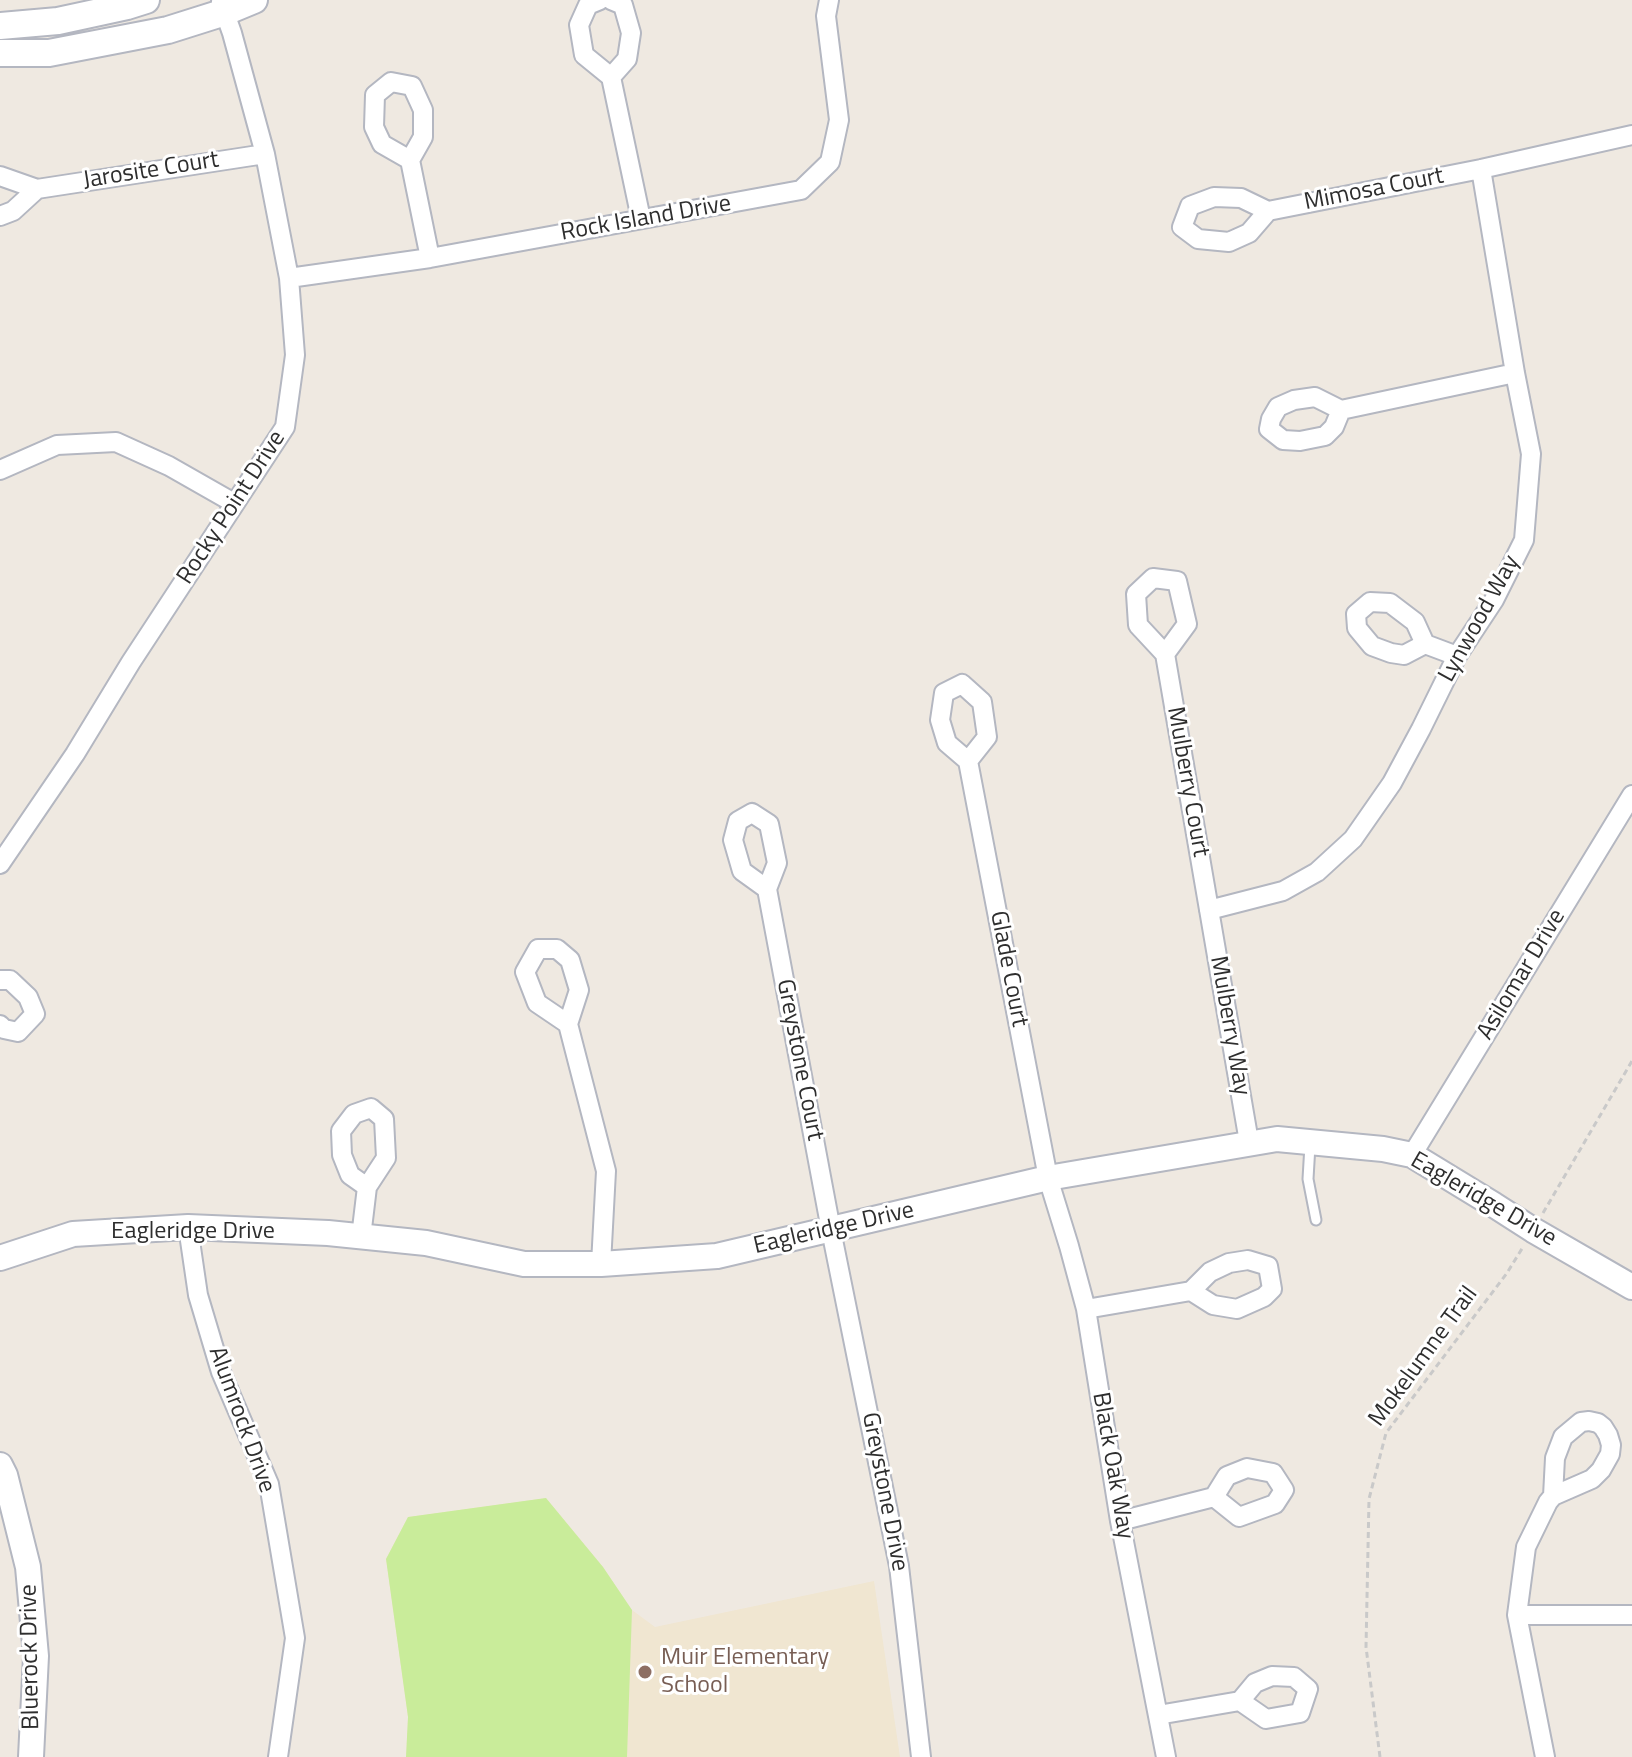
<!DOCTYPE html>
<style>
body{margin:0}
canvas{display:block;background:#efe9e1}
</style>
<canvas width="1632" height="1757"></canvas>
<script>
const g = document.querySelector('canvas').getContext('2d');
g.lineJoin = 'round';
function fillPath(path, color) {
  g.fillStyle = color;
  g.fill(path, 'evenodd');
}
function shape(rows) {
  const path = new Path2D();
  for (const r of rows) {
    path.moveTo(r[0], r[1]);
    for (let i = 2; i < r.length; i += 2) path.lineTo(r[i], r[i + 1]);
  }
  return path;
}
function trace(path, color, width, dash) {
  g.strokeStyle = color;
  g.lineWidth = width;
  g.lineCap = dash ? 'butt' : 'round';
  g.setLineDash(dash || []);
  g.stroke(path);
}
function drawText(font, color, halo, rows, align = 'center') {
  g.font = font + ' "Titillium Web",sans-serif';
  g.lineWidth = 6;
  g.setLineDash([]);
  g.textBaseline = 'middle';
  g.strokeStyle = halo;
  g.fillStyle = color;
  for (const [text, x, y, turn = 0] of rows) {
    g.save();
    g.translate(x, y);
    g.rotate((+turn || 0) * Math.PI / 180);
    g.textAlign = isNaN(turn) ? turn : align;
    if (halo) g.strokeText(text, 0, 0);
    g.fillText(text, 0, 0);
    g.restore();
  }
}
fillPath(shape([
 [546,1498,603,1567,632,1610,655,1627,874,1581,900,1757,406,1757,408,1717,386,1559,408,1517]
]), '#f0e6d1');
fillPath(shape([
 [546,1498,603,1567,632,1610,627,1757,406,1757,408,1717,386,1559,408,1517]
]), '#c9ec9a');
const service = shape([
 [1310,1145,1308,1179,1316,1220]
]);
const minor = shape([
 [600,0,588,5,579,25,584,55,611,77,641,219],
 [611,77,627,59,631,33,623,5,611,0],
 [410,160,382,144,374,127,375,95,391,82,412,86,423,110,423,137,410,160,430,258],
 [0,176,37,189,265,154],
 [1268,211,1249,233,1229,242,1198,239,1182,227,1190,206,1214,197,1241,198,1268,211,1481,169,1632,135],
 [0,216,13,211,37,189],
 [289,278,430,258,801,190,830,162,839,120,826,16,829,0],
 [1341,410,1334,427,1325,436,1300,441,1283,440,1269,429,1271,419,1278,407,1294,400,1315,397,1341,410,1515,373],
 [0,470,57,445,116,442,169,466,234,503],
 [1425,644,1404,655,1391,653,1372,646,1357,628,1356,614,1370,602,1390,603,1415,622,1425,644,1457,656],
 [1165,654,1187,624,1177,581,1153,578,1136,594,1138,625,1165,654,1249,1142],
 [968,761,987,737,982,702,962,684,944,693,940,720,947,743,968,761,1048,1178,1069,1246,1086,1309,1120,1521,1166,1757],
 [0,864,75,754,131,662,285,427,295,355,289,278,265,154,232,33,221,2],
 [767,889,742,871,733,840,738,821,752,813,769,824,777,863,767,889,831,1230,899,1566,921,1757],
 [1209,910,1283,891,1317,872,1353,839,1392,783,1421,729,1457,656,1494,600,1524,540,1531,454,1515,373,1481,169],
 [0,980,10,980,28,997,35,1014,18,1032,4,1029,0,1025],
 [568,1024,537,1003,525,972,538,949,557,949,570,960,579,990,568,1024,606,1171,601,1264],
 [1412,1155,1632,795],
 [188,1227,198,1295,221,1372,269,1484,295,1638,278,1757],
 [361,1237,367,1187,386,1158,384,1119,371,1108,354,1114,341,1131,342,1155,350,1175,367,1187],
 [1086,1309,1191,1291,1210,1272,1229,1263,1248,1260,1268,1266,1272,1289,1264,1297,1237,1309,1213,1305,1191,1291],
 [1120,1521,1214,1497,1227,1476,1247,1468,1273,1473,1284,1490,1275,1504,1239,1517,1214,1497],
 [1517,1615,1632,1615],
 [1158,1715,1240,1701,1255,1683,1272,1676,1294,1677,1308,1689,1300,1713,1266,1719,1240,1701],
 [1545,1757,1517,1615,1526,1547,1548,1502,1553,1496,1592,1479,1601,1470,1610,1454,1611,1445,1608,1435,1603,1427,1598,1423,1589,1421,1581,1422,1563,1437,1555,1458,1553,1496]
]);
const tertiary = shape([
 [0,1258,73,1234,188,1227,328,1233,426,1243,524,1264,601,1264,717,1256,1048,1178,1277,1139,1383,1149,1412,1155,1494,1205,1533,1230,1632,1287],
 [0,1465,5,1475,28,1567,36,1656,31,1757]
]);
const secondary = shape([
 [0,26,58,21,127,6,146,0],
 [0,53,49,53,168,30,225,12,254,0]
]);
trace(service, '#b4b7c1', 13);
trace(minor, '#b4b7c1', 22);
trace(tertiary, '#b4b7c1', 28);
trace(secondary, '#b4b7c1', 30);
trace(shape([
 [1543,1213,1632,1061],
 [1380,1757,1366,1647,1369,1499,1386,1433,1507,1273,1523,1247]
]), '#c9c9c9', 3, [6, 4]);
trace(service, '#fff', 9);
trace(minor, '#fff', 18);
trace(tertiary, '#fff', 24);
trace(secondary, '#fff', 26);
for (const [x, y, r, color] of [
 [645,1672,8,"#8d6e63"]
]) {
  const dot = new Path2D();
  dot.arc(x, y, r, 0, 2 * Math.PI);
  g.fillStyle = color;
  g.fill(dot);
  trace(dot, '#fff', 3);
}
drawText('24px', '#2e2e2e', '#fff', [
 ["Jarosite Court",151,171,-9],
 ["Mimosa Court",1374,190,-11],
 ["Rock Island Drive",646,219,-10],
 ["Rocky Point Drive",232,508,-57],
 ["Lynwood Way",1480,619,-61],
 ["Mulberry Court",1187,782,80],
 ["Glade Court",1008,969,79],
 ["Asilomar Drive",1522,975,-59],
 ["Mulberry Way",1229,1026,80],
 ["Greystone Court",799,1060,79],
 ["Eagleridge Drive",1483,1200,30],
 ["Eagleridge Drive",834,1229,-13],
 ["Eagleridge Drive",193,1232],
 ["Mokelumne Trail",1424,1357,-54],
 ["Alumrock Drive",241,1420,70],
 ["Black Oak Way",1112,1466,80],
 ["Greystone Drive",884,1492,79],
 ["Bluerock Drive",31,1657,-91]
]);
drawText('24px', '#785e54', '#fff', [
 ["Muir Elementary",661,1658],
 ["School",661,1686]
], 'left');
</script>
